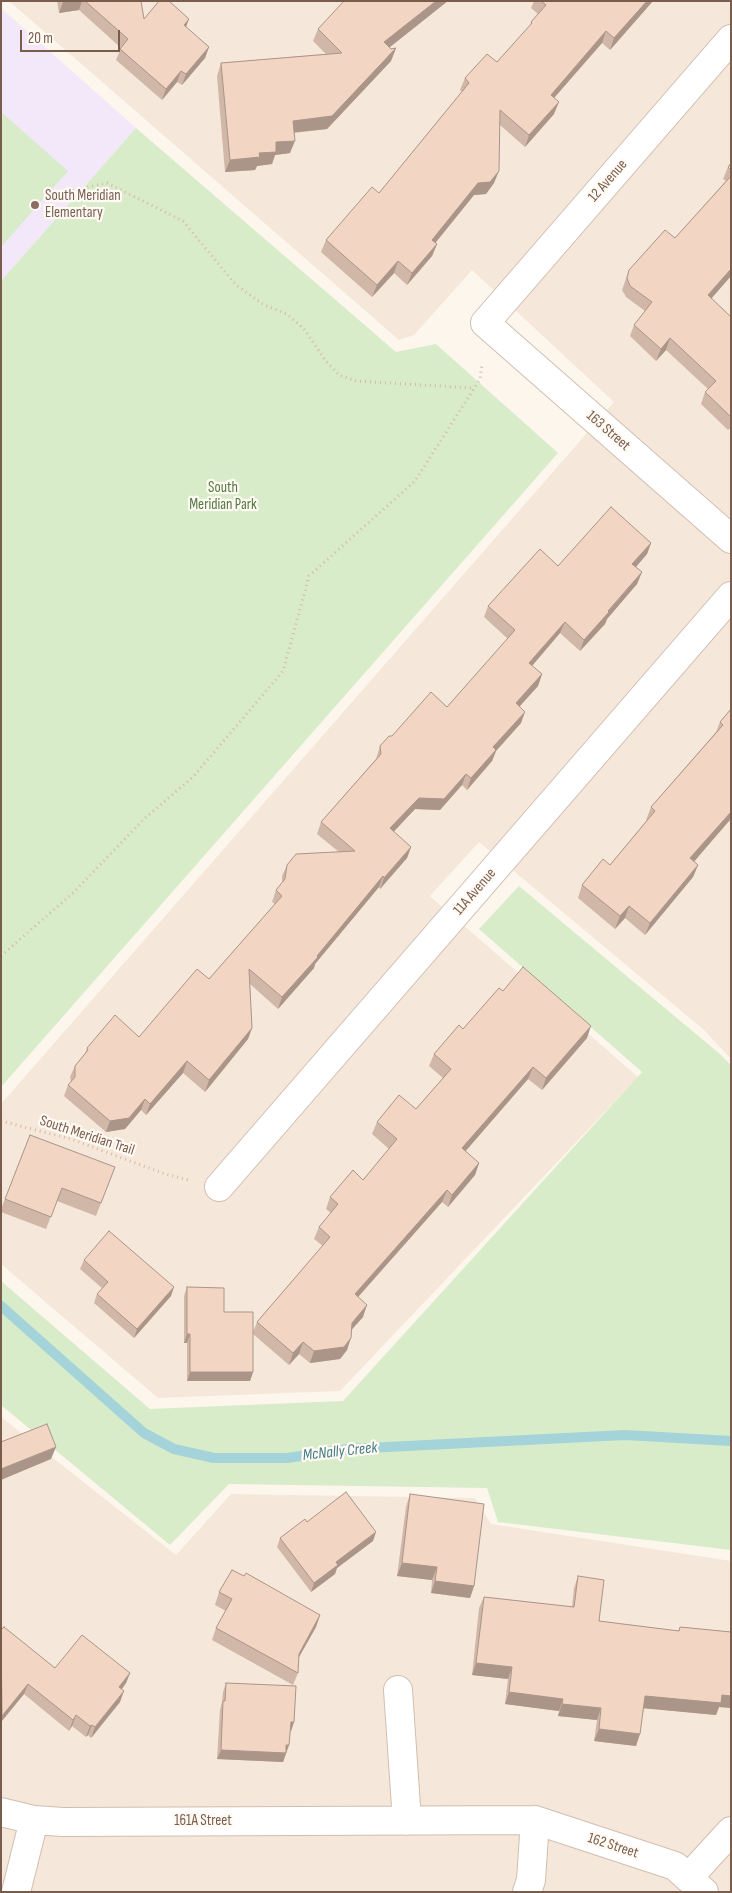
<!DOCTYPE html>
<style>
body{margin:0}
#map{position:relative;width:732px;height:1893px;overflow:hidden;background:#fdf6ec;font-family:"Sofia Sans Condensed",sans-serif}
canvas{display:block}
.frame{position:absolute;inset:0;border:2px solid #7a5c4d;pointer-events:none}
.scale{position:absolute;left:20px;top:30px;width:100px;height:22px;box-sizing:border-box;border:2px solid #7a5c4d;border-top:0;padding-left:6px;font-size:15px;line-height:18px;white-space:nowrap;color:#7a5c4d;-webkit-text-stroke:4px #fffaf3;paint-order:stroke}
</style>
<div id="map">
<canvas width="732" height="1893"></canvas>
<div class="frame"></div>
<div class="scale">20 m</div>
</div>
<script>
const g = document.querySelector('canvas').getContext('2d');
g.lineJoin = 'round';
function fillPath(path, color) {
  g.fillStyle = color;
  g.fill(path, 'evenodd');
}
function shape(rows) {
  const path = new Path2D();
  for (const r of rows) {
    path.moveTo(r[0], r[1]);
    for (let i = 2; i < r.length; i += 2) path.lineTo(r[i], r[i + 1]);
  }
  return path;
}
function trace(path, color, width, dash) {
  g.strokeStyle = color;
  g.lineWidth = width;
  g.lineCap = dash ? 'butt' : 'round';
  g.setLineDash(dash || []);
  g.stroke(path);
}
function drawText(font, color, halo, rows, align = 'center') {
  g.font = font + ' "Sofia Sans Condensed",sans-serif';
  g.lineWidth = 4.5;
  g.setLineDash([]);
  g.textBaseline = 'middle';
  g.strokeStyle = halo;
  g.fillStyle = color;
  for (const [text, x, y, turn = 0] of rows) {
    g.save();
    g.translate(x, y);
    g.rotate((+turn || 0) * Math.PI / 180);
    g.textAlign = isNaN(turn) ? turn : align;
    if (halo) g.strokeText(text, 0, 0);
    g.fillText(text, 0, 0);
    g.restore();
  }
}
fillPath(shape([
 [9,1,731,1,731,1059,704,1030,479,842,430,896,638,1077,340,1391,158,1398,1,1264,1,1104,614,402,472,270,414,335,399,340],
 [1,1417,176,1555,231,1494,475,1498,491,1524,731,1561,731,1892,1,1892]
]), '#f5e8da');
fillPath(shape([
 [1,8,136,128,1,281]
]), '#f3e8fa');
fillPath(shape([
 [1,112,68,171,1,247],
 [136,128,396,352,436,344,558,453,1,1087,1,281],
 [519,886,721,1055,731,1065,731,1550,498,1522,487,1488,229,1484,170,1545,1,1405,1,1281,150,1409,343,1401,642,1072,479,929]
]), '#d8ecc9');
trace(shape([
 [1,1306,144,1433,174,1449,214,1458,287,1458,348,1449,625,1435,731,1441]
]), '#a5d3da', 10);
const street = shape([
 [731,39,485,323,731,539],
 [219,1187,731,596],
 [398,1690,407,1821],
 [1,1812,34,1820,63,1822,535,1820,675,1866,704,1892],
 [688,1878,731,1831],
 [16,1892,34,1820],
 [527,1892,531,1880,535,1820]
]);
trace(street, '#d1beb0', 30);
trace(shape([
 [48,192,62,193,107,183,183,221,236,285,264,305,287,314,304,329,325,360,339,375,356,381,473,388],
 [1,956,74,892,144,819,193,777,283,671,309,576,415,481,480,379,482,364],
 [1,1121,71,1139,165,1174,189,1180]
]), '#d9b8a5', 3, [1, 4]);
trace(street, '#fff', 28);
fillPath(shape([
 [57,1,141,1,144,19,186,28,209,47,205,58,182,85,177,82,162,100,116,60,121,48,79,10,59,13],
 [534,1,653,1,610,50,602,43,554,98,554,114,525,147,500,125,494,183,486,194,474,195,435,243,437,244,432,256,407,285,394,273,372,297,321,252,326,240,379,193,462,92,460,90,465,78,497,62,530,26,531,22,538,14,531,8],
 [318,29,390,47,391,49,396,48,391,61,327,129,294,133,290,153,275,155,272,164,257,166,255,170,225,172,217,76,221,63,326,54,313,41],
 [731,163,731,276,711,298,731,317,731,428,728,430,701,404,705,392,708,389,666,350,656,361,630,336,634,325,645,311,626,297,622,290,629,270,675,238,726,181,723,179,728,167],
 [651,543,647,554,636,567,642,572,637,584,607,619,605,624,580,651,560,633,532,666,542,674,538,686,519,706,521,723,496,751,492,761,467,790,462,785,440,810,415,809,393,832,411,847,407,858,380,889,379,887,315,964,314,968,278,1009,250,984,252,1028,248,1039,205,1092,183,1073,146,1115,141,1110,125,1129,106,1132,64,1096,68,1085,71,1082,70,1077,75,1066,85,1054,87,1048,139,1037,209,979,275,904,272,902,276,890,282,884,282,876,287,865,339,852,317,834,321,822,376,759,380,746,392,736,447,707,508,639,484,617,488,606,558,566],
 [731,709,731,823,729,821,694,861,698,865,693,877,645,935,625,918,615,929,578,898,582,885,610,865,647,820,646,820,651,807,716,732,720,722],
 [503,991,587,1038,542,1090,528,1079,465,1151,479,1163,475,1175,448,1207,442,1202,358,1297,363,1317,351,1330,347,1350,340,1359,310,1363,299,1354,289,1365,253,1334,253,1372,250,1381,187,1381,187,1343,184,1343,184,1296,187,1287,253,1332,257,1322,323,1246,314,1239,319,1227,331,1213,326,1209,330,1197,363,1180,389,1149,372,1134,377,1122,416,1109,443,1078,429,1066,434,1054,463,1029],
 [115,1167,96,1216,57,1201,46,1229,1,1212,1,1209,5,1199],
 [84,1260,171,1296,134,1338,94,1303,97,1294,102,1288,80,1269],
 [410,1494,474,1586,470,1598,431,1593,432,1580,397,1576,406,1507],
 [307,1522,373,1541,337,1568,335,1574,311,1592,277,1547,280,1538],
 [244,1576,320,1615,316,1627,298,1658,298,1673,293,1685,212,1640,216,1628,226,1611,215,1605,219,1592],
 [578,1576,599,1621,678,1631,680,1627,731,1632,731,1708,719,1707,716,1715,644,1708,636,1746,594,1741,597,1720,558,1716,559,1711,505,1704,508,1679,472,1675,479,1608,484,1597,572,1607,574,1588],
 [1,1629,55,1668,130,1673,126,1683,122,1689,120,1702,91,1738,88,1735,86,1737,72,1726,69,1731,24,1694,1,1722],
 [226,1683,294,1722,291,1731,290,1731,289,1745,283,1762,217,1759,220,1710,222,1702,223,1692]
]), '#d1b7a8');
fillPath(shape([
 [71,1,82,1,79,10,59,13,63,2],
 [436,1,448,1,380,55,384,42],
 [647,1,653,1,610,50,614,38],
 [189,19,185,30,184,25],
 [606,31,602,43,546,107,551,95],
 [209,47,205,58,182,85,186,74],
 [396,48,391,61,327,129,288,133,293,121],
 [181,71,177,82,162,100,166,89],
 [559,102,554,114,525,147,529,135],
 [295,141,290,153,275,155,272,164,257,166,255,170,225,172,230,160,259,153,276,142],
 [499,171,494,183,486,194,474,195,428,252,432,240,478,183],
 [437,244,432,256,407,285,412,273],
 [398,261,394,273,372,297,377,285],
 [731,269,731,276,704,307,708,295],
 [670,338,666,350,656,361,661,349],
 [651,543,647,554,628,576,632,564],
 [642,572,637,584,607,619,605,624,580,651,584,640],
 [565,622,560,633,525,674,529,663],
 [542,674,538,686,512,715,516,703],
 [525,712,521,723,496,751,492,761,467,790,471,778,493,747],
 [466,774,462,785,440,810,415,809,386,840,390,828,419,798],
 [731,812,731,816,729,821,686,871,690,858],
 [411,847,407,858,380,889,384,878],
 [698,865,693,877,645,935,650,923],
 [383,876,379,887,315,964,314,968,278,1009,282,997],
 [629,906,625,918,615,929,620,916],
 [591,1026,587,1038,542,1090,546,1078],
 [252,1028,248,1039,205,1092,209,1080],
 [187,1061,183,1073,146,1115,150,1104],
 [533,1067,528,1079,458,1160,462,1148],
 [145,1099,141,1110,125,1129,106,1132,110,1121],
 [479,1163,475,1175,448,1207,452,1195],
 [447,1190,442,1202,350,1306,355,1294],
 [174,1287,171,1296,134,1338,137,1329],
 [367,1305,363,1317,347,1335,352,1323],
 [187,1334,190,1334,187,1343,184,1343],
 [351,1338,347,1350,340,1359,310,1363,314,1351],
 [303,1342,299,1354,289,1365,293,1353],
 [190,1372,253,1372,250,1381,187,1381],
 [56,1447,51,1459,1,1480,1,1469],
 [376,1532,373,1541,337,1568,335,1574,311,1592,314,1583,336,1562],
 [402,1563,437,1567,432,1580,397,1576],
 [435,1581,474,1586,470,1598,431,1593],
 [320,1615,316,1627,294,1666,299,1654],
 [476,1663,512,1667,508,1679,472,1675],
 [130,1673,126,1683,115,1698,119,1687],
 [28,1684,24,1694,1,1722,2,1716],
 [124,1691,120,1702,91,1738,95,1727],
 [509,1692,563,1699,559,1711,505,1704],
 [722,1695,731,1696,731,1708,719,1707,716,1715,641,1708,645,1696],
 [562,1704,601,1708,597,1720,558,1716],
 [76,1715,72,1726,69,1731,73,1720],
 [291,1722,294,1722,291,1731,287,1731],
 [92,1725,88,1735,86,1737,90,1726],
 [599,1729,640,1734,636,1746,594,1741],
 [289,1745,283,1762,217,1759,221,1750]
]), '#aa9588');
const building = shape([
 [85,1,141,1,144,19,159,1,169,1,189,19,184,25,209,47,186,74,181,71,166,89,120,49,128,39,85,1],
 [344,1,436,1,384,42,391,49,396,48,332,116,293,121,295,141,276,142,276,152,259,153,260,157,230,160,221,63,342,53,318,29,344,1],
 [541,1,647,1,614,38,606,31,551,95,559,102,529,135,500,110,499,171,490,182,478,183,432,240,437,244,412,273,398,261,377,285,326,240,372,187,379,193,469,83,465,78,487,54,497,62,532,23,531,22,546,5,541,1],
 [731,163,731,170,728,167,731,163],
 [731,176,731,269,708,295,731,317,731,417,705,392,716,381,670,338,661,349,634,325,652,302,630,286,627,278,629,270,665,230,675,238,731,176],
 [611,507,651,543,632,564,642,572,608,611,609,612,584,640,565,622,529,663,542,674,516,703,525,712,493,747,496,750,471,778,466,774,444,799,419,798,390,828,411,847,384,878,383,876,317,956,318,957,282,997,249,969,252,1028,209,1080,187,1061,150,1104,145,1099,129,1118,110,1121,68,1085,75,1077,75,1066,88,1050,87,1048,115,1015,139,1037,197,969,209,979,282,896,276,890,285,879,287,865,296,854,355,851,321,822,381,754,380,746,389,736,392,736,431,692,447,707,515,630,488,606,540,549,558,566,611,507],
 [731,709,731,812,690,858,698,865,650,923,629,906,620,916,582,885,603,859,610,865,655,811,651,807,723,725,720,722,731,709],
 [523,967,591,1026,546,1078,533,1067,462,1148,479,1163,452,1195,447,1190,355,1294,367,1305,352,1323,351,1338,344,1347,314,1351,303,1342,293,1353,257,1322,330,1237,319,1227,338,1204,330,1197,353,1170,363,1180,397,1139,377,1122,399,1095,416,1109,451,1069,434,1054,459,1025,463,1029,499,988,503,991,523,967],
 [30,1135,115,1167,101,1203,62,1188,51,1217,5,1199,30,1135],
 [109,1231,174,1287,137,1329,97,1294,108,1282,84,1260,109,1231],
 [187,1287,224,1288,224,1312,253,1312,253,1372,190,1372,190,1334,187,1334,187,1287],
 [47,1424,56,1447,1,1469,1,1442,47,1424],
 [346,1492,376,1532,336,1562,338,1565,314,1583,280,1538,305,1519,307,1522,346,1492],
 [410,1494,484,1504,474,1586,435,1581,437,1567,402,1563,410,1494],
 [232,1570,244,1576,246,1573,320,1615,299,1654,298,1673,216,1628,232,1599,219,1592,232,1570],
 [578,1576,604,1580,599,1621,679,1631,680,1627,731,1632,731,1696,722,1695,721,1703,645,1696,640,1734,599,1729,601,1708,562,1704,563,1699,509,1692,512,1667,476,1663,484,1597,574,1607,578,1576],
 [4,1627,55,1668,82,1635,130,1673,119,1687,124,1691,95,1727,92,1725,90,1726,76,1715,73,1720,28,1684,2,1716,1,1629,2,1629,4,1627],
 [226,1683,296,1686,294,1722,291,1722,289,1745,286,1745,286,1753,221,1750,223,1701,225,1701,226,1683]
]);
fillPath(building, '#f3d5c3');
trace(building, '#aa9588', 1);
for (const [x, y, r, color] of [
 [35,205,5,"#8d6e63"]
]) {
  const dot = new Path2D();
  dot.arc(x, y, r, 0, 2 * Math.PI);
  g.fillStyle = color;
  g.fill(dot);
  trace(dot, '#fffaf3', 2);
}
drawText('15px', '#7a5c4d', '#fffaf3', [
 ["12 Avenue",608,181,-49],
 ["163 Street",608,431,41],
 ["11A Avenue",475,892,-49],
 ["South Meridian Trail",87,1136,18],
 ["161A Street",203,1821],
 ["162 Street",613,1846,18]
]);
drawText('15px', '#785e54', '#fffaf3', [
 ["South Meridian",45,196],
 ["Elementary",45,213]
], 'left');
drawText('15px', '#537a41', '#fffaf3', [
 ["South",223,488],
 ["Meridian Park",223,505]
]);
drawText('italic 16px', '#437c86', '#fffaf3', [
 ["McNally Creek",340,1452,-6]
]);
</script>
